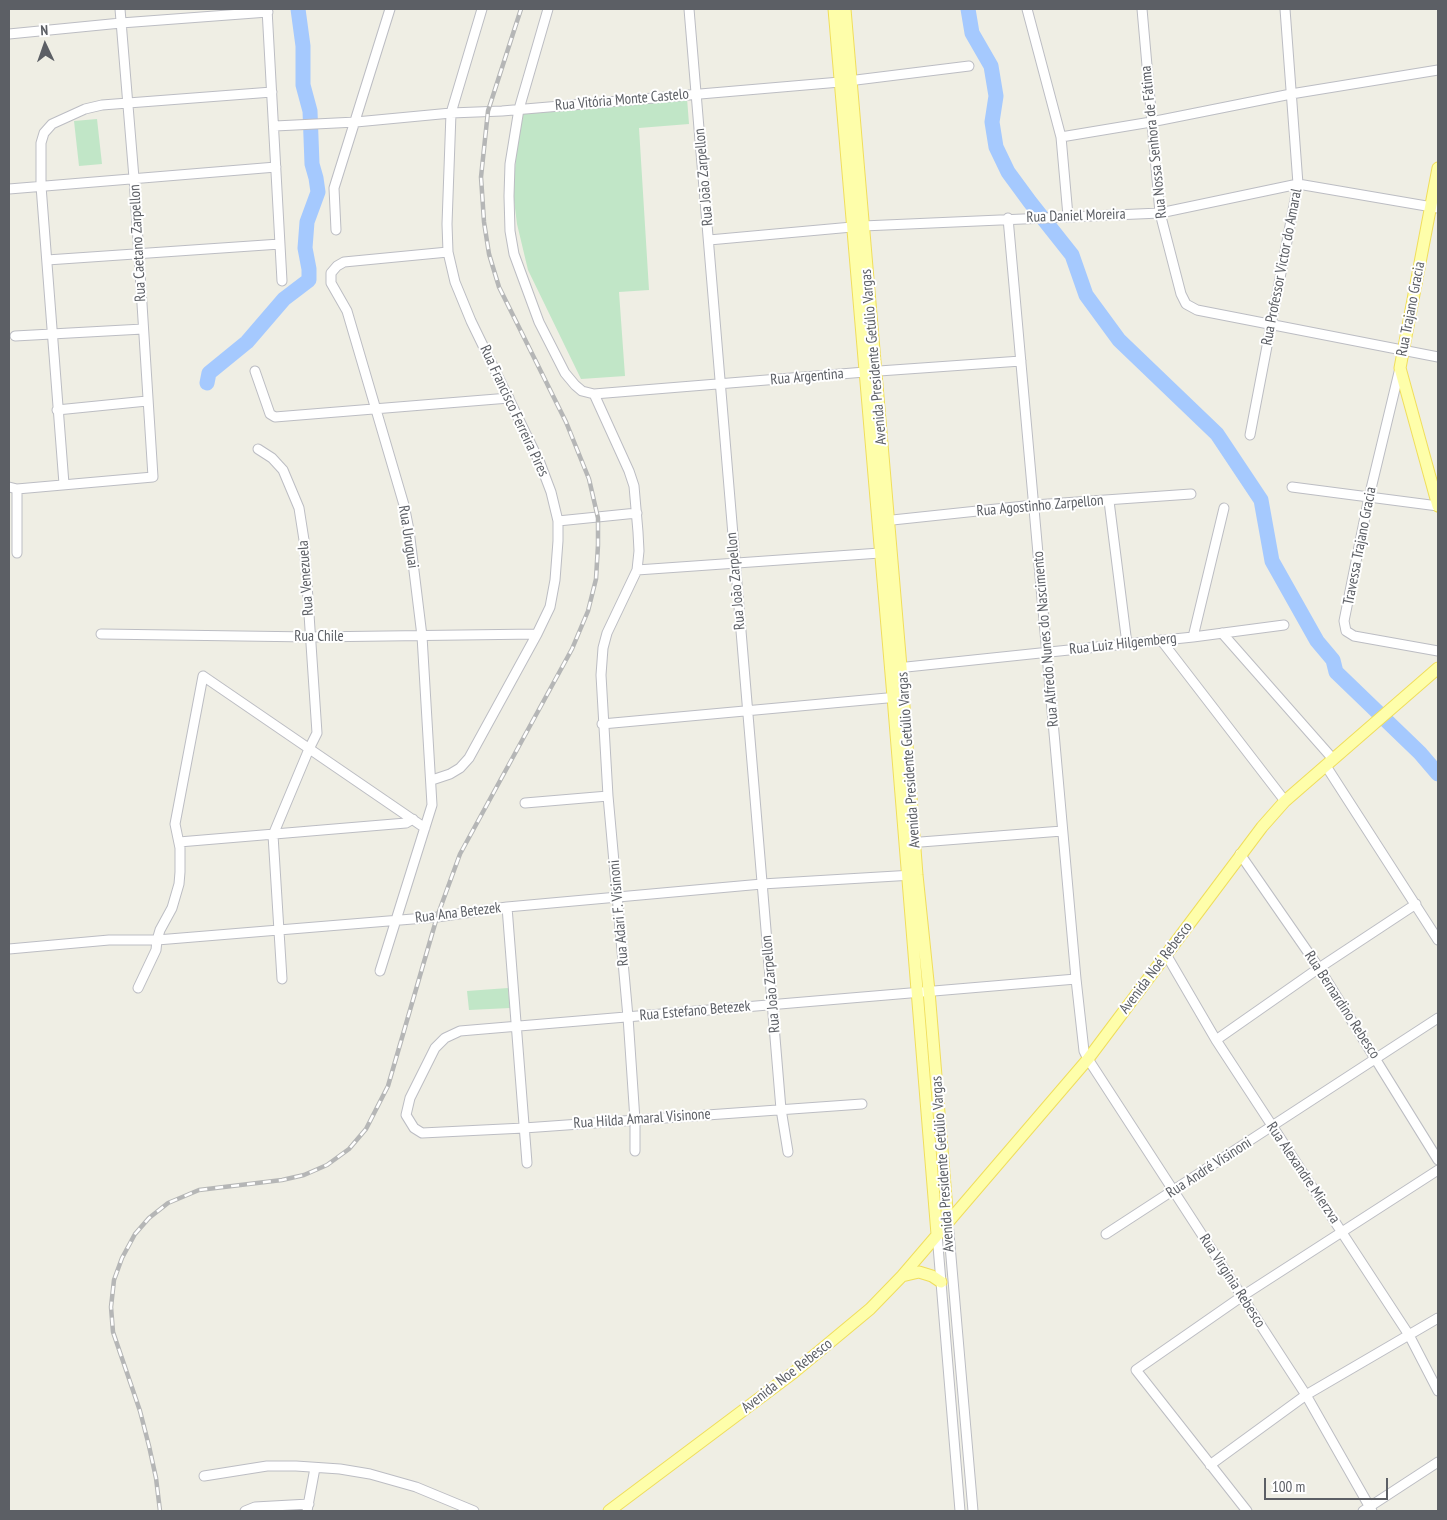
<!DOCTYPE html>
<meta charset="utf-8">
<style>
body{margin:0}
#map{position:relative;width:1447px;height:1520px;overflow:hidden;background:#efeee4;font-family:"PT Sans Narrow",sans-serif}
canvas{display:block}
.frame{position:absolute;inset:0;border:10px solid #5c5f65;pointer-events:none}
.north{position:absolute;left:20px;top:20px;width:50px;height:50px;-webkit-text-stroke:4px #fff;paint-order:stroke;rotate:357deg;font-size:14px;font-weight:700;line-height:20px;text-align:center;color:#5c5f65}
.north::after{content:'';display:block;margin:auto;width:18px;height:22px;background:#5c5f65;clip-path:polygon(50% 0,100% 100%,50% 72%,0 100%)}
.scale{position:absolute;left:1264px;top:1478px;width:124px;height:22px;box-sizing:border-box;border:2px solid #5c5f65;border-top:0;padding-left:6px;font-size:15px;line-height:18px;white-space:nowrap;color:#5c5f65;-webkit-text-stroke:4px #fff;paint-order:stroke}
</style>
<div id="map">
<canvas width="1447" height="1520"></canvas>
<div class="frame"></div>
<div class="north">N</div>
<div class="scale">100 m</div>
</div>
<script>
const g = document.querySelector('canvas').getContext('2d');
g.lineJoin = 'round';
function fillPath(path, color) {
  g.fillStyle = color;
  g.fill(path, 'evenodd');
}
function shape(rows) {
  const path = new Path2D();
  for (const r of rows) {
    path.moveTo(r[0], r[1]);
    for (let i = 2; i < r.length; i += 2) path.lineTo(r[i], r[i + 1]);
  }
  return path;
}
function trace(path, color, width, dash) {
  g.strokeStyle = color;
  g.lineWidth = width;
  g.lineCap = dash ? 'butt' : 'round';
  g.setLineDash(dash || []);
  g.stroke(path);
}
function drawText(font, color, halo, rows, align = 'center') {
  g.font = font + ' "PT Sans Narrow",sans-serif';
  g.lineWidth = 4;
  g.setLineDash([]);
  g.textBaseline = 'middle';
  g.strokeStyle = halo;
  g.fillStyle = color;
  for (const [text, x, y, turn = 0] of rows) {
    g.save();
    g.translate(x, y);
    g.rotate((+turn || 0) * Math.PI / 180);
    g.textAlign = isNaN(turn) ? turn : align;
    if (halo) g.strokeText(text, 0, 0);
    g.fillText(text, 0, 0);
    g.restore();
  }
}
fillPath(shape([
 [687,98,689,124,639,128,649,290,619,292,625,376,581,379,528,270,517,224,513,192,520,114],
 [97,119,102,164,79,166,74,121],
 [508,988,510,1008,469,1010,467,991]
]), '#c1e6c7');
trace(shape([
 [968,9,972,33,991,66,996,96,992,122,996,147,1008,172,1030,202,1072,255,1086,295,1119,340,1217,434,1261,500,1272,561,1317,641,1333,660,1336,672,1420,753,1438,774],
 [207,383,209,373,247,342,284,299,309,280,309,269,305,248,307,222,318,192,316,178,312,164,310,111,303,85,303,46,298,9]
]), '#a5c9fe', 15);
const minor = shape([
 [267,9,282,281],
 [548,9,519,109,510,164,509,196,510,231,514,254,539,322,565,373,575,385,582,391,594,394,629,471,634,486,638,532,639,551,637,570,607,633,603,648,601,675,608,796,628,1017,635,1120,635,1151],
 [689,9,781,1109,788,1152],
 [1027,9,1061,137,1068,216],
 [1142,9,1160,213,1181,294,1186,304,1197,310,1438,357],
 [9,34,121,23,268,12],
 [275,126,356,122,451,113,502,111,840,82,969,66],
 [1061,137,1151,122,1291,94,1438,70],
 [9,189,276,167],
 [1008,218,1076,979,1084,1051,1088,1059,1306,1395,1372,1511],
 [336,230,334,188,390,9],
 [709,240,863,226,1160,213,1298,184,1438,208],
 [47,260,280,244],
 [15,336,143,329],
 [1400,368,1369,497,1344,621,1346,631,1354,636,1438,651],
 [255,371,270,414,275,417,509,398],
 [594,394,865,372,1021,361],
 [57,410,147,401],
 [1250,435,1298,184,1285,9],
 [258,449,272,458,283,470,299,508,304,540,317,733,309,749,273,835,282,979],
 [64,484,41,186,41,143,44,133,52,124,85,109,102,105,272,92],
 [9,487,17,489,153,477,134,178,120,9],
 [1292,487,1438,506],
 [17,489,17,553],
 [1109,501,1127,644],
 [558,521,637,513],
 [883,521,1034,505,1191,494],
 [637,570,880,553],
 [1222,633,1333,759],
 [101,634,311,637,537,634],
 [1193,637,1224,508],
 [1161,640,1285,801],
 [897,668,1193,637,1284,625],
 [602,724,898,697],
 [1326,766,1438,940],
 [432,780,450,774,460,768,469,758,537,634,550,607,555,580,558,541,558,521,551,492,540,463,471,321,455,282,448,252,447,224,451,113,482,9],
 [525,803,608,796],
 [179,842,406,823,413,819],
 [908,843,1062,831],
 [1240,854,1319,968,1438,1160],
 [507,907,527,1163],
 [9,949,109,940,157,940,437,917,507,907,762,884,913,875],
 [1167,956,1216,1040,1409,1335,1438,1391],
 [380,971,432,805,422,636,409,530,404,505,347,311,331,283,331,273,337,266,344,262,448,252],
 [138,988,156,950,157,940,160,930,172,908,179,884,180,872,180,848,175,824,203,676,425,828],
 [1216,1040,1319,968,1416,904],
 [862,1104,524,1128,422,1133,414,1128,406,1115,410,1098,435,1048,445,1038,460,1031,1076,979],
 [948,1222,973,1511],
 [937,1234,960,1511],
 [1106,1234,1438,1018],
 [1210,1465,1306,1395,1438,1318],
 [204,1476,267,1466,296,1466,340,1469,370,1474,416,1487,474,1511],
 [245,1511,255,1507,309,1504],
 [307,1511,315,1468],
 [1247,1511,1136,1370,1241,1297,1438,1170],
 [1363,1511,1438,1462]
]);
const major = shape([
 [834,9,893,697,937,1234],
 [845,9,901,667,917,875,929,991,948,1222],
 [1438,168,1400,368,1438,506],
 [902,1276,919,1272,932,1276,941,1282],
 [609,1511,793,1373,870,1309,902,1276,1088,1059,1262,827,1285,801,1438,668]
]);
trace(minor, '#bcbdc3', 11);
trace(major, '#f0de5c', 13);
trace(minor, '#fff', 9);
trace(major, '#fefeaa', 11);
const rail = shape([
 [160,1511,156,1478,149,1446,140,1411,113,1332,111,1307,114,1280,122,1258,135,1234,149,1218,168,1203,199,1190,282,1180,304,1175,327,1165,349,1149,366,1129,388,1086,437,917,460,854,572,649,588,611,596,579,598,545,598,518,589,479,566,422,499,287,489,254,484,222,481,177,488,111,521,9]
]);
trace(rail, '#b5b6b6', 4.5);
trace(rail, '#fff', 2.5, [8]);
drawText('15px', '#5c5f65', '#fff', [
 ["Rua Vitória Monte Castelo",622,100,-5],
 ["Rua Nossa Senhora de Fátima",1154,142,-96],
 ["Rua João Zarpellon",704,177,-95],
 ["Rua Daniel Moreira",1076,216,-2],
 ["Rua Caetano Zarpellon",138,243,-93],
 ["Rua Professor Victor do Amaral",1282,267,-79],
 ["Rua Trajano Gracia",1411,309,-79],
 ["Avenida Presidente Getúlio Vargas",874,357,-95],
 ["Rua Argentina",807,377,-5],
 ["Rua Francisco Ferreira Pires",514,411,65],
 ["Rua Agostinho Zarpellon",1040,506,-5],
 ["Rua Uruguai",408,537,81],
 ["Travessa Trajano Gracia",1360,546,-79],
 ["Rua Venezuela",306,578,-94],
 ["Rua João Zarpellon",736,581,-95],
 ["Rua Chile",319,637],
 ["Rua Alfredo Nunes do Nascimento",1046,639,-95],
 ["Rua Luiz Hilgemberg",1123,644,-6],
 ["Avenida Presidente Getúlio Vargas",909,760,-94],
 ["Rua Ana Betezek",458,913,-7],
 ["Rua Adari F. Visinoni",619,913,-95],
 ["Avenida Noé Rebesco",1156,968,-53],
 ["Rua João Zarpellon",771,984,-95],
 ["Rua Bernardino Rebesco",1342,1005,57],
 ["Rua Estefano Betezek",695,1011,-5],
 ["Rua Hilda Amaral Visinone",642,1119,-4],
 ["Avenida Presidente Getúlio Vargas",943,1164,-94],
 ["Rua André Visinoni",1209,1168,-33],
 ["Rua Alexandre Mierzva",1303,1173,56],
 ["Rua Virginia Rebesco",1232,1281,57],
 ["Avenida Noe Rebesco",787,1376,-38]
]);
</script>
